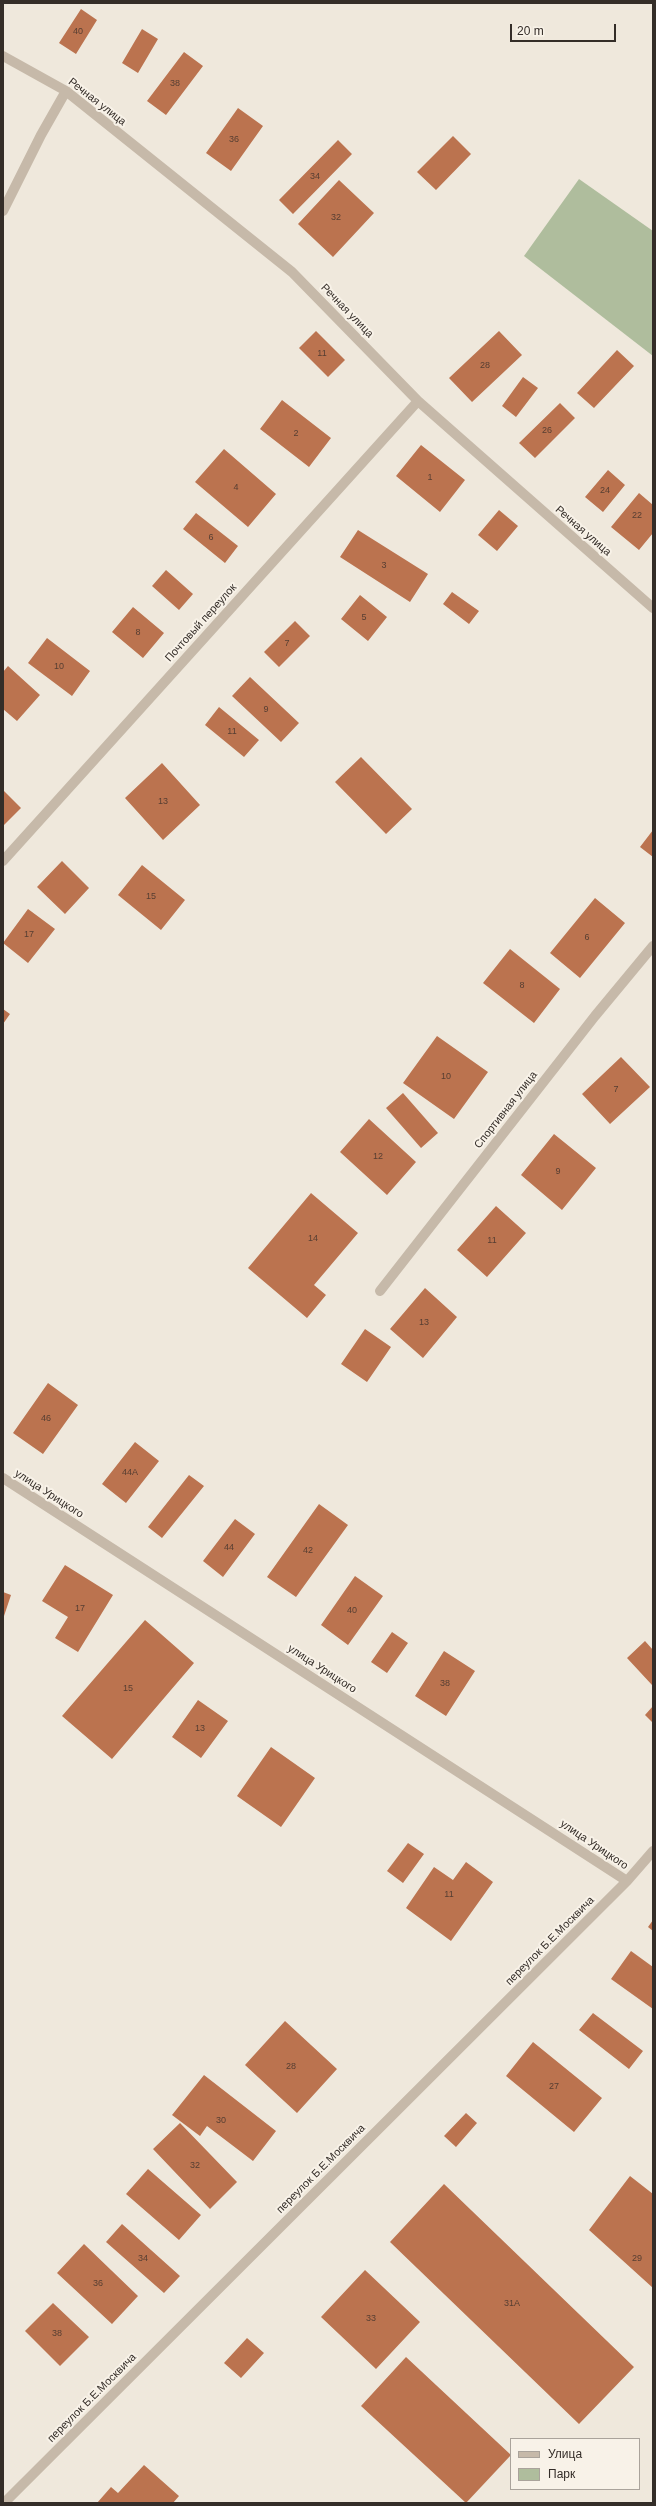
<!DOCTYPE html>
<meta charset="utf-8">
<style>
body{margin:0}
#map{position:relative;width:656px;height:2506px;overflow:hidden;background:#efe8dc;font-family:Arial,sans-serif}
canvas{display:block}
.frame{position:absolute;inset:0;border:4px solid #342d28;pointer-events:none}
.legend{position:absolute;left:510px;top:2438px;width:130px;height:52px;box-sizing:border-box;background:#f8f2e8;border:1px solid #aaa39b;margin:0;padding:5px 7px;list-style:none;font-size:12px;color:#342d28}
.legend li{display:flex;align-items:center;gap:8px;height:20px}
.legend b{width:20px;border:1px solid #aaa39b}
.scale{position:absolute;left:510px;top:24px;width:106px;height:18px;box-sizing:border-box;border:2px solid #342d28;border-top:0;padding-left:5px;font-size:12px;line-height:14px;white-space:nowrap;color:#342d28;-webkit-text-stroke:3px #f8f2e8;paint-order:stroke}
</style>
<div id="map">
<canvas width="656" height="2506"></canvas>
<div class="frame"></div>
<ul class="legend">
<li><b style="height:5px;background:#c6b9a9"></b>Улица</li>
<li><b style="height:11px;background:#afbd9d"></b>Парк</li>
</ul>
<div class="scale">20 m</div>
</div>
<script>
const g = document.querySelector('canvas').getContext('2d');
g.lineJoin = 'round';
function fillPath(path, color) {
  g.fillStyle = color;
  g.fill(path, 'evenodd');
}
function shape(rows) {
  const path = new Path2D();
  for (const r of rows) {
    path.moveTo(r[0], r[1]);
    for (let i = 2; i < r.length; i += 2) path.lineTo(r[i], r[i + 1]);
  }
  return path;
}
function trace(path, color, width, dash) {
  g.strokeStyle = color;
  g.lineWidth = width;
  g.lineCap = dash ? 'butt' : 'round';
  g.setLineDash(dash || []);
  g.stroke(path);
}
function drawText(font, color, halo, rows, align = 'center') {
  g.font = font + ' Arial,sans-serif';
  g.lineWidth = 4;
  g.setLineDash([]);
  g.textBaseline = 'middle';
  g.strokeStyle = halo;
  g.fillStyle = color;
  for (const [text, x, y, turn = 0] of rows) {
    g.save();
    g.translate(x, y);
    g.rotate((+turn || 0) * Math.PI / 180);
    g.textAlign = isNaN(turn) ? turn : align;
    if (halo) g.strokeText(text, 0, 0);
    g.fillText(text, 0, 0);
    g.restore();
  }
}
fillPath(shape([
 [579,179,653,231,653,356,524,256]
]), '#afbd9d');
fillPath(shape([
 [81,9,97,20,76,54,59,43],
 [142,29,158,39,138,73,122,63],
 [184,52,203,66,166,115,147,101],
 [238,108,263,126,231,171,206,153],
 [453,136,471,154,436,190,417,172],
 [338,140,352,154,293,214,279,200],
 [339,180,374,213,333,257,298,224],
 [316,331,345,360,328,377,299,348],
 [499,331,522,355,472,402,449,378],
 [617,350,634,366,594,408,577,393],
 [523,377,538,388,516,417,502,406],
 [282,400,331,438,309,467,260,429],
 [560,403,575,418,535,458,519,443],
 [421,445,465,480,440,512,396,476],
 [224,449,276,494,248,527,195,482],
 [608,470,625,485,603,512,585,497],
 [639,493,653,505,653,533,639,550,611,527],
 [499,510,518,526,497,551,478,535],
 [196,513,238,546,225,563,183,529],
 [358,530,428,574,410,602,340,557],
 [166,570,193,594,179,610,152,586],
 [452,592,479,611,469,624,443,604],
 [360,595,387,617,368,641,341,619],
 [133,607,164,633,143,658,112,632],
 [295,621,310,636,279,667,264,652],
 [47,638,90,671,72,696,28,663],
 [8,666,40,695,17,721,3,709,3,672],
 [250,677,299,723,281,742,232,696],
 [219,707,259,740,244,757,205,725],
 [361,757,412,809,386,834,335,782],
 [162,763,200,805,163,840,125,798],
 [3,790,21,808,3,826],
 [653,830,653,857,640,847],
 [62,861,89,888,65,914,37,887],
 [142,865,185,900,161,930,118,895],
 [595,898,625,923,580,978,550,953],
 [28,909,55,929,28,963,3,943],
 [510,949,560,989,534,1023,483,983],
 [3,1009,10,1014,3,1024],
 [437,1036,488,1072,454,1119,403,1083],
 [621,1057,650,1087,610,1124,582,1094],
 [403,1093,438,1133,421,1148,386,1108],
 [369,1119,416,1162,387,1195,340,1152],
 [554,1134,596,1168,562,1210,521,1175],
 [311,1193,358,1233,314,1285,326,1295,307,1318,248,1268],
 [496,1206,526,1233,487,1277,457,1250],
 [425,1288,457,1317,423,1358,390,1329],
 [365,1329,391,1347,367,1382,341,1364],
 [48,1383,78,1405,43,1454,13,1433],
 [135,1442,159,1461,126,1503,102,1484],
 [189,1475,204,1486,162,1538,148,1527],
 [319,1504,348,1525,296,1597,267,1577],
 [235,1519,255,1534,223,1577,203,1561],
 [65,1565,113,1595,78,1652,55,1638,68,1617,42,1601],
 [355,1576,383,1596,348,1645,321,1625],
 [3,1592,11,1595,3,1619],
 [145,1620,194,1663,112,1759,62,1716],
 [392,1632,408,1643,387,1673,371,1662],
 [645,1641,653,1650,652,1685,627,1658],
 [444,1651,475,1671,446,1716,415,1696],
 [198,1700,228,1721,201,1758,172,1737],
 [653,1706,653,1723,645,1715],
 [271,1747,315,1778,281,1827,237,1796],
 [408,1843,424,1854,403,1883,387,1871],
 [466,1862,493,1882,451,1941,406,1908,434,1867,453,1880],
 [653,1920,653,1931,648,1927],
 [631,1951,653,1967,653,2009,611,1979],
 [593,2013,643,2051,629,2069,579,2030],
 [285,2021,337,2069,297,2113,245,2065],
 [533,2042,602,2098,574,2132,506,2076],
 [204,2075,276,2131,253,2161,207,2126,200,2136,172,2115],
 [466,2113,477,2123,456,2147,444,2136],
 [180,2123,237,2182,210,2209,153,2149],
 [148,2169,201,2215,179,2240,126,2194],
 [630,2176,653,2194,653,2288,589,2230],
 [444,2184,634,2367,579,2424,390,2242],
 [122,2224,180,2276,164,2293,106,2242],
 [84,2244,138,2296,112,2324,57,2273],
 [365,2270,420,2322,376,2369,321,2317],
 [53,2303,89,2337,60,2366,25,2331],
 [247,2338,264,2353,241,2378,224,2363],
 [406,2357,511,2455,466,2503,361,2406],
 [144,2465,179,2496,173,2503,97,2503,111,2487,118,2493]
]), '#bb734f');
trace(shape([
 [3,56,66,91,292,272,418,401,653,608],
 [3,211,41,135,66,91],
 [3,861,418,401],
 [380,1291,595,1016,653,946],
 [3,1478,627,1881],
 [4,2503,627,1881,653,1851]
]), '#c6b9a9', 10);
drawText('9px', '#563e32', null, [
 ["40",78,32],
 ["38",175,84],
 ["36",234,140],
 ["34",315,177],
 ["32",336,218],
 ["11",322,354],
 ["28",485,366],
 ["26",547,431],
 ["2",296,434],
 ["1",430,478],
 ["4",236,488],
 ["24",605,491],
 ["22",637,516],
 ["6",211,538],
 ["3",384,566],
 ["5",364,618],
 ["8",138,633],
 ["7",287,644],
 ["10",59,667],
 ["9",266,710],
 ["11",232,732],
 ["13",163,802],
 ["15",151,897],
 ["17",29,935],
 ["6",587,938],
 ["8",522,986],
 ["10",446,1077],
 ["7",616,1090],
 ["12",378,1157],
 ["9",558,1172],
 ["14",313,1239],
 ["11",492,1241],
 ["13",424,1323],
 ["46",46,1419],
 ["44А",130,1473],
 ["44",229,1548],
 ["42",308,1551],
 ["17",80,1609],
 ["40",352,1611],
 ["38",445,1684],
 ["15",128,1689],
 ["13",200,1729],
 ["11",449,1895],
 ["28",291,2067],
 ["27",554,2087],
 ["30",221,2121],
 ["32",195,2166],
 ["34",143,2259],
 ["29",637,2259],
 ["36",98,2284],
 ["31А",512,2304],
 ["33",371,2319],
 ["38",57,2334]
]);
drawText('11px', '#342d28', '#f8f2e8', [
 ["Речная улица",97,102,38],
 ["Речная улица",347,311,46],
 ["Речная улица",583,531,41],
 ["Почтовый переулок",201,623,-48],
 ["Спортивная улица",506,1110,-52],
 ["улица Урицкого",49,1494,33],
 ["улица Урицкого",322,1669,33],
 ["улица Урицкого",594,1845,34],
 ["переулок Б.Е.Москвича",550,1941,-45],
 ["переулок Б.Е.Москвича",321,2169,-45],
 ["переулок Б.Е.Москвича",92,2398,-45]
]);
</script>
